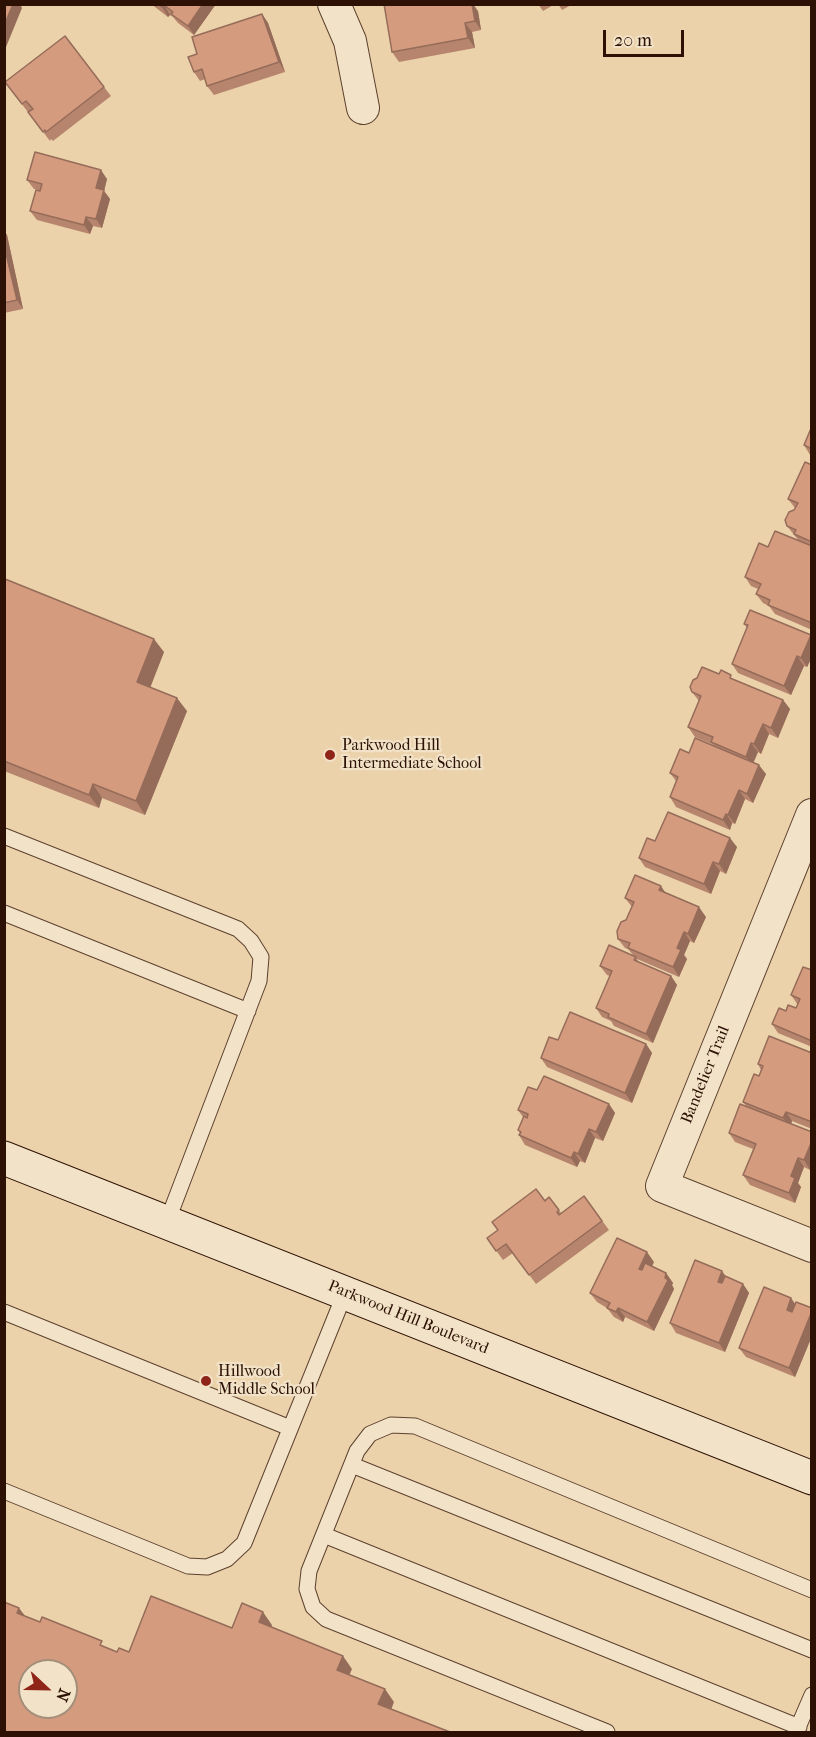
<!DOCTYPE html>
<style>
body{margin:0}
#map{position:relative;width:816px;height:1737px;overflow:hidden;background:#ebd2aa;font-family:"IM FELL French Canon",serif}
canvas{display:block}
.frame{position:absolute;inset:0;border:6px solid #2c1104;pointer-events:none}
.north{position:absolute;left:18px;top:1659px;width:60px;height:60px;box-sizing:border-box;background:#f2e2c8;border:2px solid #a38e7a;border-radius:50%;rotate:112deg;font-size:16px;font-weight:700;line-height:24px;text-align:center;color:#2c1104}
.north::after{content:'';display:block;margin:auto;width:21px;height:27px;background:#8f2418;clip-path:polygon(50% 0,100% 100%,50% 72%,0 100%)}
.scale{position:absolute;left:603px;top:30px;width:81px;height:27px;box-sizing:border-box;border:3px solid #2c1104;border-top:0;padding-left:8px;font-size:18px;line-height:21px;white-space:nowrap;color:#2c1104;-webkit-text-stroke:4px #f2e2c8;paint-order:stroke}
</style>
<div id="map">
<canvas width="816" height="1737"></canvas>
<div class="frame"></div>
<div class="north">N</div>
<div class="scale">20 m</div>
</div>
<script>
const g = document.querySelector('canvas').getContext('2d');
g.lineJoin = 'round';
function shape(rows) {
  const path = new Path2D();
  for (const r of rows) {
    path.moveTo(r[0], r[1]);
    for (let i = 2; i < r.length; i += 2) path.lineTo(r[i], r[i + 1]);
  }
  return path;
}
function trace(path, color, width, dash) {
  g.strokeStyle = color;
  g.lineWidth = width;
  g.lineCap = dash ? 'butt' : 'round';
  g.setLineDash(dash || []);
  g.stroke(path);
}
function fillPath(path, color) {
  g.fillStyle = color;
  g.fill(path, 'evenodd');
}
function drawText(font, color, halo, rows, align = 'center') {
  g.font = font + ' "IM FELL French Canon",serif';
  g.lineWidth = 4.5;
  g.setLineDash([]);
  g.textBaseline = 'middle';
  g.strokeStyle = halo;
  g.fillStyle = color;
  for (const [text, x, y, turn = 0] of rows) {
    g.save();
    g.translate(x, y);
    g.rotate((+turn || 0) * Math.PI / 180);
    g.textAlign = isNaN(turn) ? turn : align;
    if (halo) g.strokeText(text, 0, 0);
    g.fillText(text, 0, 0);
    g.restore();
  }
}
const lane = shape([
 [4,836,238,929,251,941,261,957,259,981,167,1222],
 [4,913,248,1011],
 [4,1312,290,1428],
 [352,1465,812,1650],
 [4,1491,188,1566,207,1567,227,1559,244,1543,345,1293],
 [324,1535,799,1727],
 [607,1732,326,1619,313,1607,307,1589,309,1571,357,1451,370,1434,391,1425,415,1426,812,1590],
 [796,1732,812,1695]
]);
const street = shape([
 [334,4,350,41,363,108],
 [812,815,662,1186,812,1246]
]);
const secondary = shape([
 [4,1158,812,1478]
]);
trace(lane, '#5c412e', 17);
trace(street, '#5c412e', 34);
trace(secondary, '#2c1104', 35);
trace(lane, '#f2e2c8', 15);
trace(street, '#f2e2c8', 32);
trace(secondary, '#f2e2c8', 33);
fillPath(shape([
 [151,4,216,4,194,35,178,23,173,17,170,15,168,17],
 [538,4,555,4,543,11],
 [558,4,573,4,562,10],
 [478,11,481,30,472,32,475,48,399,62,392,52],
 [262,14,268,23,285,72,214,95,207,86,205,79,200,81,194,72,197,54],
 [5,82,104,87,111,96,53,141,51,139,50,141],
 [107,179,104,191,110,199,102,228,93,226,90,234,37,220,30,211,38,190,34,189,27,180],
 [4,231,7,235,23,309,4,313],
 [812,426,812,455,810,455,804,445],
 [812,465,812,630,775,614,769,606,763,603,756,594,758,589,751,586,745,577,768,547,799,541,787,526,795,508,788,499],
 [5,579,164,652,150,687,187,711,145,815,102,798,99,808,4,771],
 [744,624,812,637,812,657,807,667,804,666,791,695,738,673,732,664,747,628],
 [735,680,783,700,790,709,778,738,769,734,761,754,758,752,753,763,766,774,753,803,745,799,735,824,732,823,730,830,676,807,670,797,676,781,670,773,689,753,714,746,712,744,695,737,688,727,699,701,692,692],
 [655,841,737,847,726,874,720,871,711,894,645,867,639,858],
 [666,893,706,917,694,943,690,941,684,955,687,959,679,977,637,959,639,962,671,976,677,985,653,1043,614,1026,611,1021,602,1017,596,1008,610,976,607,975,600,966,633,955,628,949,625,948,618,939,632,907,625,898],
 [812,970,812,1047,778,1033,772,1024,786,1011,796,1008,798,1005,791,995],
 [558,1040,646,1044,652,1053,632,1103,547,1067,541,1058],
 [812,1053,812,1129,792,1121,791,1124,810,1170,804,1167,798,1183,801,1187,795,1203,750,1185,743,1175,753,1149,735,1142,729,1133,746,1106,743,1102,759,1076,761,1070,758,1064],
 [537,1090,609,1104,615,1113,603,1141,595,1138,585,1163,580,1161,577,1167,525,1145,519,1135,520,1133,518,1130,523,1117,518,1110],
 [584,1196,609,1230,536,1284,513,1253,503,1260,487,1238,549,1197,561,1213],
 [654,1262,652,1266,666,1273,673,1283,672,1285,674,1289,654,1331,625,1317,623,1322,614,1317,607,1308,597,1302,590,1293],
 [726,1277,743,1284,749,1293,725,1352,676,1333,670,1323],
 [795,1304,812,1308,812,1336,795,1377,746,1357,739,1348]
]), '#b7856d');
fillPath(shape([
 [13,4,20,4,22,8,4,52,4,26],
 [203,4,216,4,194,35,188,26],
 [472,4,473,4,478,11,481,30,475,21],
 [164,5,170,15,168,17,162,7],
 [262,14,268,23,285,72,279,62],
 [465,23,472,32,475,48,468,38],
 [101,170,107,179,104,191,110,199,102,228,96,219,96,188],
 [86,217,93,226,90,234,84,225],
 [4,231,7,235,23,309,17,300,4,245],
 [811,635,812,637,812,657,807,667,801,658],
 [154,639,164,652,147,696,137,682],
 [797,656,804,666,791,695,784,686],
 [177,698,187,711,145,815,136,801],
 [783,700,790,709,778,738,771,728],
 [763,724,769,734,761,754,754,744],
 [751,743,758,752,752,766,746,757],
 [759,765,766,774,753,803,747,794],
 [93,784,102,798,99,808,89,795],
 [739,790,745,799,735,824,728,815],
 [726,814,732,823,730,830,723,820],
 [730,838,737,847,726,874,719,864],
 [713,862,720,871,711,894,704,884],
 [661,886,667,895,659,890],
 [699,907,706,917,694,943,688,934],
 [684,932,690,941,684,955,687,959,679,977,673,967,677,948],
 [671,976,677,985,653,1043,646,1034],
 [646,1044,652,1053,632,1103,625,1093],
 [609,1104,615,1113,603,1141,596,1132],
 [786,1112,792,1121,790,1127,783,1118],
 [589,1129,595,1138,585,1163,578,1154],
 [812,1141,812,1167,810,1170,804,1160],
 [574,1152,580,1161,577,1167,571,1158],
 [798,1158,804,1167,798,1183,801,1187,795,1203,789,1193,791,1176],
 [647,1252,654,1262,646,1278,639,1269],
 [722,1271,729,1281,725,1291,718,1282],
 [666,1273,673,1283,672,1285,674,1289,654,1331,647,1322],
 [743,1284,749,1293,725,1352,719,1343],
 [791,1298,798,1308,793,1319,787,1310],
 [618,1308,625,1317,623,1322,616,1312],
 [812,1311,812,1336,795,1377,789,1368],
 [19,1608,29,1621,17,1613],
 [263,1612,272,1625,268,1636,259,1622],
 [343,1656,352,1669,346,1683,337,1670],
 [385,1689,394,1702,388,1718,378,1704]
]), '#956c59');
const building = shape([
 [4,4,13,4,4,26,4,4],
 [158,4,203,4,188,26,171,14,173,12,164,5,162,7,158,4],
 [384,4,472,4,475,21,465,23,468,38,392,52,384,4],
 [262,14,279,62,207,86,202,69,194,72,188,57,197,54,192,37,262,14],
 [65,36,104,87,46,132,45,130,43,132,28,112,33,109,26,101,22,104,5,82,65,36],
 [35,152,101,170,96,188,104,190,96,219,86,217,84,225,30,211,36,190,40,191,42,184,27,180,35,152],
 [4,245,17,300,4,303,4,245],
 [812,426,812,449,804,445,812,426],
 [805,462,812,465,812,542,794,534,796,530,787,526,785,520,789,512,794,510,798,503,788,499,805,462],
 [775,531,812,546,812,623,768,605,770,600,756,594,761,584,745,577,759,543,768,547,775,531],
 [5,579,154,639,137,682,177,698,136,801,93,784,89,795,4,761,5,579],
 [750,610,811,635,801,658,797,656,784,686,732,664,748,625,744,624,750,610],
 [702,667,719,674,721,670,731,675,730,678,783,700,771,728,763,724,754,744,751,743,746,757,711,742,713,737,688,727,701,696,692,692,690,687,693,680,697,678,702,667],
 [695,738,759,765,747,794,739,790,728,815,726,814,723,820,670,797,678,777,670,773,680,749,689,753,695,738],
 [668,812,730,838,719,864,713,862,704,884,639,858,647,838,655,841,668,812],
 [635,875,661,886,659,890,699,907,688,934,684,932,677,948,681,950,673,967,628,948,630,943,618,939,617,931,621,922,626,920,634,902,625,898,635,875],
 [609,945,636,957,634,960,671,976,646,1034,608,1017,609,1014,596,1008,612,971,600,966,609,945],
 [803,967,812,970,812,1041,772,1024,779,1008,786,1011,788,1005,796,1008,800,999,791,995,803,967],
 [570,1012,646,1044,625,1093,541,1058,549,1037,558,1040,570,1012],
 [769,1036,812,1053,812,1122,786,1112,783,1118,743,1102,754,1074,759,1076,763,1066,758,1064,769,1036],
 [544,1076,609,1104,596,1132,589,1129,578,1154,574,1152,571,1158,519,1135,521,1132,518,1130,524,1116,527,1118,528,1114,518,1110,528,1087,537,1090,544,1076],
 [740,1104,812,1132,812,1141,804,1160,798,1158,791,1176,795,1178,789,1193,743,1175,756,1144,729,1133,740,1104],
 [536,1189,545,1201,549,1197,559,1210,557,1212,559,1215,584,1196,602,1221,529,1275,506,1244,496,1251,487,1238,498,1230,492,1222,536,1189],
 [617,1238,647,1252,639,1269,642,1270,645,1263,666,1273,665,1278,668,1280,647,1322,618,1308,616,1312,607,1308,610,1303,590,1293,617,1238],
 [695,1260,722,1271,718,1282,722,1283,725,1276,743,1284,719,1343,670,1323,695,1260],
 [764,1287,791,1298,787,1310,792,1312,796,1302,812,1308,812,1311,789,1368,739,1348,764,1287],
 [151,1596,232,1628,242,1603,263,1612,259,1622,343,1656,337,1670,385,1689,378,1704,450,1732,4,1732,4,1602,19,1608,17,1613,40,1622,42,1617,102,1641,100,1645,117,1652,119,1648,129,1652,151,1596],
 [30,1671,66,1671,66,1707,30,1707,30,1671]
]);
fillPath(building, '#d59b7f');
trace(building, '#956c59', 1.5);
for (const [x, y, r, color] of [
 [330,755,6,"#8f2418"],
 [206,1381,6,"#8f2418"]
]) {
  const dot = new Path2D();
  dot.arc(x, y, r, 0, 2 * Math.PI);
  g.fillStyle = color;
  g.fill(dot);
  trace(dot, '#f2e2c8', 2);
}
drawText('16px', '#2c1104', '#f2e2c8', [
 ["Parkwood Hill",342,746],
 ["Intermediate School",342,764],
 ["Hillwood",218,1372],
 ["Middle School",218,1390]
], 'left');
drawText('16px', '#2c1104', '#f2e2c8', [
 ["Bandelier Trail",706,1075,-68],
 ["Parkwood Hill Boulevard",408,1318,22]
]);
</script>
